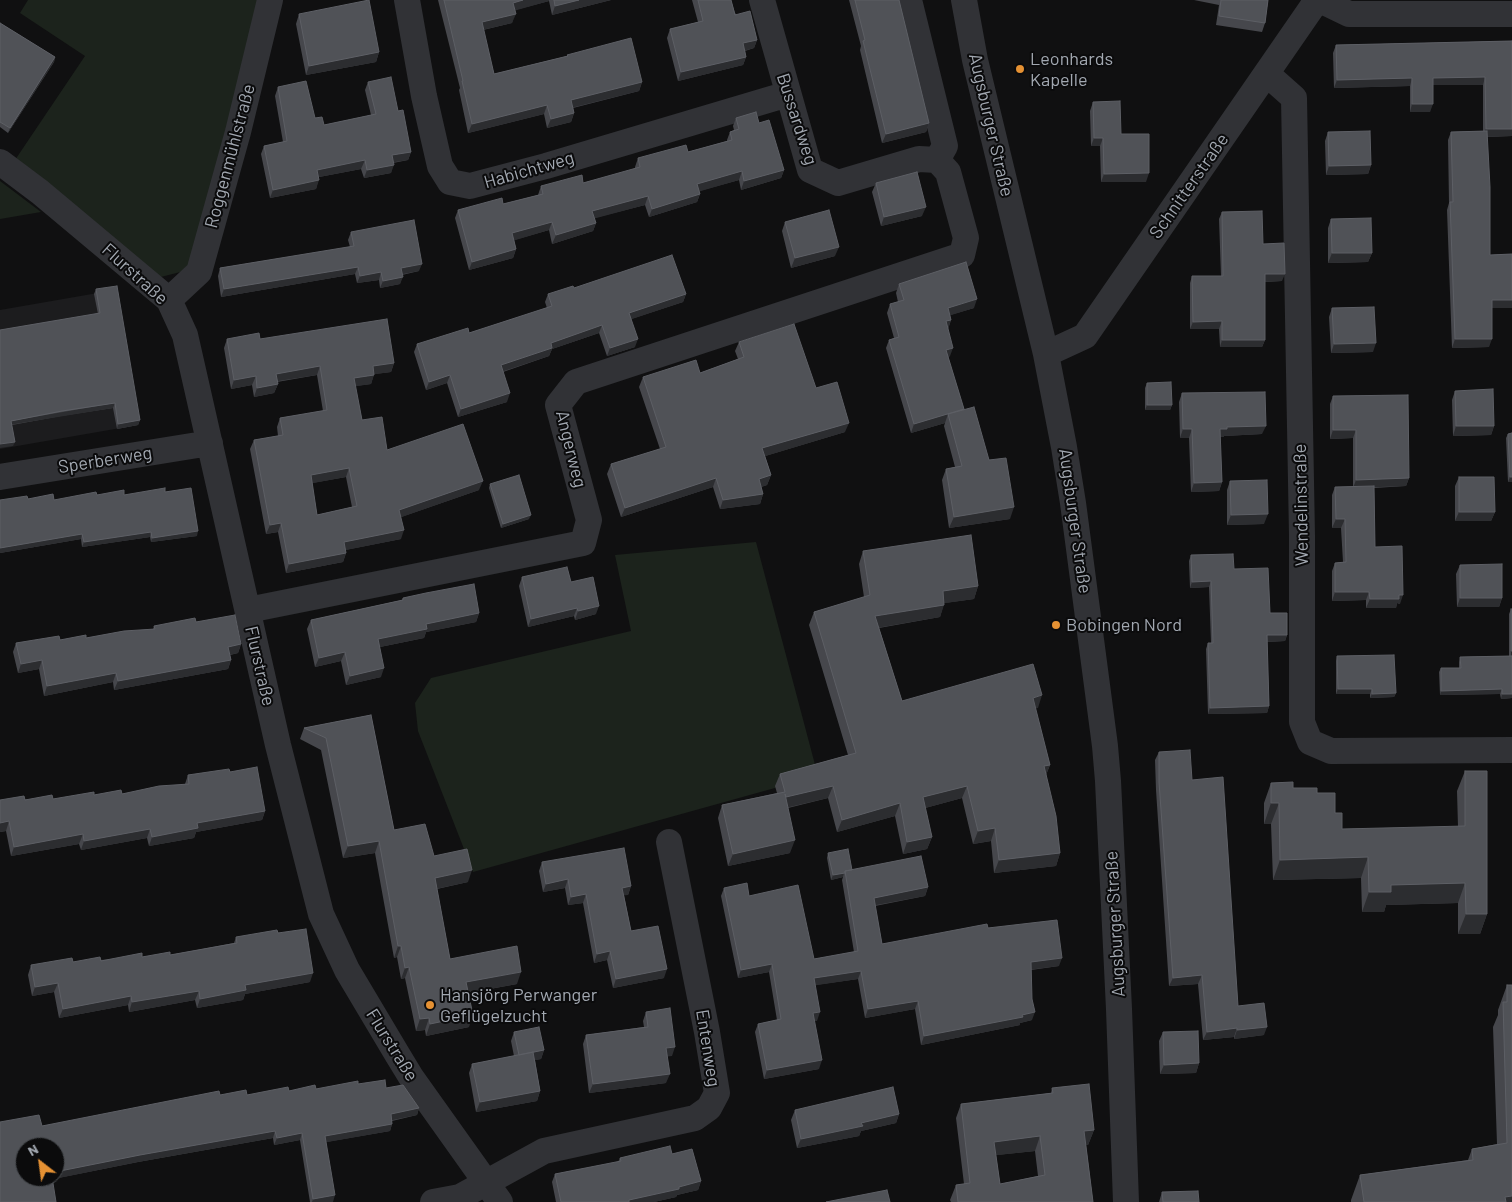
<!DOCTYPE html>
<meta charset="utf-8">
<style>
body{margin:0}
#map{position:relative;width:1512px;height:1202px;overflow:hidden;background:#101011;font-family:Barlow,sans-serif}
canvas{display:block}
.north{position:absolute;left:15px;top:1137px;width:50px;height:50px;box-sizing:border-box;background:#0b0b0c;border:1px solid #474a4e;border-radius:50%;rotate:330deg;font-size:14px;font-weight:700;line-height:20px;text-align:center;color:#a2a8b1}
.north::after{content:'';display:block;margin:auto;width:18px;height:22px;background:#e59133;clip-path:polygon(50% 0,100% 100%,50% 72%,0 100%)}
</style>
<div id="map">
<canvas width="1512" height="1202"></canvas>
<div class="north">N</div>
</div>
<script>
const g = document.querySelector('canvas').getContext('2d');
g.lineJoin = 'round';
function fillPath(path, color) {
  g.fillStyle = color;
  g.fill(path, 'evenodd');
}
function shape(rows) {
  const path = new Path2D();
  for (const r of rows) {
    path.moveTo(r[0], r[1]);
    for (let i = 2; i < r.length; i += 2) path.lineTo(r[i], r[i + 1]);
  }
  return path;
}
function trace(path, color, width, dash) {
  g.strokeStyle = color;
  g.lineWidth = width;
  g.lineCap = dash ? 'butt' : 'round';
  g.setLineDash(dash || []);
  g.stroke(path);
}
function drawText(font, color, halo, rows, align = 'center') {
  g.font = font + ' Barlow,sans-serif';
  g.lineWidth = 4;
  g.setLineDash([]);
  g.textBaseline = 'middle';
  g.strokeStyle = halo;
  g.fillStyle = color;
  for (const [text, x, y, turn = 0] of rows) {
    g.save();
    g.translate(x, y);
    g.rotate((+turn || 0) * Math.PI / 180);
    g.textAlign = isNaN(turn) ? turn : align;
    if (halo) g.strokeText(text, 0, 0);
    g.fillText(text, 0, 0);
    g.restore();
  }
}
fillPath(shape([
 [115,290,138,425,0,449,0,310]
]), '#1c1c1e');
fillPath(shape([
 [28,0,260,0,192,269,153,279,13,163,85,56,20,13],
 [0,181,41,212,0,219],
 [756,542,818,776,473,872,418,731,415,703,431,678,631,631,615,555]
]), '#1c231c');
trace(shape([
 [407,0,424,96,440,166,450,182,470,186,546,166,788,94],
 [909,0,945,146,937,160],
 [964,0,975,60,1046,354,1064,447,1073,503,1105,746,1108,781,1119,1009,1126,1202],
 [1320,0,1349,14,1512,14],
 [1267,74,1294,98,1302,536,1302,722,1310,742,1331,751,1512,750],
 [0,162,40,192,169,300,185,335,278,745,321,914,347,970,397,1054,411,1077,500,1202],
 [169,300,199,272,238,132,270,0],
 [1046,354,1085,336,1317,0],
 [0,477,210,443],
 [248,610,583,543,589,520,558,405,576,382,962,255,966,238,948,172,937,160,919,159,838,183,810,170,762,0],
 [433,1202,460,1197,544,1151,695,1118,709,1108,717,1093,707,1032,669,842]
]), '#313236', 26);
fillPath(shape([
 [438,0,611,0,552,15,549,1,515,10,512,23,483,30,494,74,567,56,567,55,642,82,639,91,573,108,574,113,571,122,547,128,544,114,468,133,459,90,460,88],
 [692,0,731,0,735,13,757,40,754,48,745,51,746,57,743,65,678,81,667,38,670,29,698,22],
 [849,0,899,0,929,123,926,132,882,143,860,50,861,46],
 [1194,0,1268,0,1265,23,1262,32,1216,25,1219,5],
 [299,14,379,52,376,62,306,75,296,24],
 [0,23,55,57,54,62,8,133,0,127],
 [1512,41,1512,136,1487,137,1490,255,1512,254,1512,308,1492,308,1489,347,1452,348,1447,210,1449,203,1448,140,1451,132,1483,131,1483,85,1433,85,1430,112,1410,112,1410,86,1334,88,1333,53,1336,45],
 [368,82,398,111,411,152,408,160,393,163,391,173,364,178,361,169,319,177,316,189,270,198,261,154,264,146,283,142,275,96,278,87,324,125,371,115,365,90],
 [1093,102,1121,134,1146,182,1101,182,1100,146,1091,146,1090,111],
 [736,118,759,123,784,170,781,178,741,190,739,180,699,191,700,194,697,202,649,217,645,205,594,218,596,223,593,231,552,244,549,230,514,240,516,249,513,258,469,270,455,218,458,210,503,204,538,195,541,186,583,183,635,169,635,167,638,158,688,152,727,141,727,140,730,132,734,130,733,126],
 [1328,132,1371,165,1368,174,1326,175,1325,141],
 [876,183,922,216,881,226,872,192],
 [1222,212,1263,244,1282,281,1265,282,1265,340,1262,347,1220,347,1219,329,1190,329,1190,283,1192,276,1221,276,1219,219],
 [1331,219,1372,253,1368,262,1328,263,1328,228],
 [785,222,835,256,791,268,782,231],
 [351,232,419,271,402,275,400,284,380,288,379,280,357,283,355,274,221,297,218,276,220,268,350,247,348,240],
 [899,284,974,308,950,315,951,320,948,329,950,356,948,357,964,410,989,460,1010,519,949,528,942,480,946,469,955,467,944,426,945,423,911,433,886,348,889,340,894,338,887,313,890,304,898,302,896,293],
 [574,288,686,294,683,302,631,319,635,347,607,356,599,333,552,349,549,356,503,372,507,402,458,417,447,383,426,390,414,352,417,344,469,333,547,308,545,302,548,294],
 [96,289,140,420,138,425,117,429,113,408,61,416,12,425,13,446,0,330,98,314,94,294],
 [1332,308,1373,352,1331,353,1329,317],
 [227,339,260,339,394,363,391,372,374,374,371,384,355,386,362,420,387,450,479,490,401,517,401,539,345,550,346,553,343,562,286,573,278,532,266,534,250,449,254,440,278,436,277,427,280,418,323,411,317,375,277,382,278,384,274,393,254,397,252,385,231,389,224,348],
 [346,477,352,507,317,515,312,483],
 [739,342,816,388,845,432,765,456,771,475,767,485,761,487,763,494,760,504,720,509,713,487,621,517,607,474,611,464,660,449,639,387,643,377,700,373,738,359,735,351],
 [1147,383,1172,405,1170,410,1145,410,1145,388],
 [1455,391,1494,426,1491,435,1453,436,1452,400],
 [1182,393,1262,434,1224,436,1224,437,1220,437,1222,482,1219,491,1191,492,1189,438,1180,438,1179,402],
 [1333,396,1409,478,1406,486,1374,488,1375,547,1400,604,1397,603,1396,608,1366,608,1366,600,1332,601,1332,571,1335,563,1343,562,1341,528,1332,528,1332,495,1335,487,1353,487,1353,438,1330,439,1330,404],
 [1508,434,1512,482,1508,482,1506,438],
 [1459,477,1495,512,1491,521,1455,521,1455,486],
 [1230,481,1264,524,1227,525,1227,490],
 [490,484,529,519,501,528,489,488],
 [165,492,197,536,151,542,150,537,82,547,81,539,0,553,0,500,28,499,54,500,97,495,124,495],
 [863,551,978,586,974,599,944,603,940,617,879,628,902,701,1038,708,1035,708,1050,765,1046,775,1060,853,1056,866,994,873,991,841,973,844,962,798,925,808,932,837,927,849,903,854,895,816,837,832,828,798,788,808,790,853,728,866,718,818,722,805,777,793,775,786,780,774,848,755,809,625,814,612,864,597,859,564],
 [1191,555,1234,569,1287,635,1285,641,1267,642,1269,706,1267,713,1208,714,1206,649,1208,643,1211,643,1209,587,1190,588,1189,561],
 [1460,565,1502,598,1499,607,1457,607,1456,574],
 [522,577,571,582,596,614,575,620,574,616,528,627,519,586],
 [403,598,479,613,476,622,426,632,424,638,380,647,381,677,346,685,341,661,315,667,307,629,311,620,402,600],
 [1511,609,1512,698,1501,699,1500,694,1440,695,1439,672,1441,668,1459,668,1459,662,1460,657,1509,656,1509,614],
 [196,622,241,644,238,653,230,655,231,660,228,669,114,690,113,682,44,696,39,669,18,673,13,652,16,643,86,638,153,629,154,626],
 [1337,656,1396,693,1394,697,1370,698,1370,694,1336,694,1336,661],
 [371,715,394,830,434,856,468,882,437,889,450,959,517,984,468,993,469,1027,426,1036,425,1030,416,1031,405,978,401,979,397,957,394,958,375,853,343,858,321,750,300,739,304,728],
 [1159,752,1192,780,1238,1006,1264,1035,1234,1039,1234,1037,1203,1040,1198,984,1169,986,1156,790,1155,760],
 [1465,771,1487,914,1480,934,1458,934,1458,903,1386,905,1384,912,1362,912,1361,878,1273,880,1271,824,1264,824,1264,803,1271,783,1317,793,1335,813,1342,829,1458,827,1457,791],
 [230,772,265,811,262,820,196,832,194,838,149,846,147,838,81,850,79,844,11,856,6,831,0,832,0,800,53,799,94,795,122,794,185,784,188,775],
 [828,853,852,870,928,887,925,896,875,906,882,944,988,928,1059,966,1031,970,1032,1020,1020,1023,1020,1025,921,1045,915,1009,865,1018,858,979,815,985,817,1021,814,1021,819,1069,764,1079,755,1032,758,1024,777,1020,769,972,738,978,721,896,724,888,749,896,814,959,854,952,842,880,843,877,831,880,827,858],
 [542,862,631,886,628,895,624,895,631,931,664,978,613,988,607,960,594,963,583,903,568,905,565,888,543,892,539,871],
 [278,933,310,982,245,994,243,1000,197,1008,195,1000,129,1012,128,1005,59,1018,54,992,32,996,28,975,31,965,170,955,234,943,236,937],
 [1507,985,1512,1202,1351,1202,1351,1200,1360,1175,1468,1160,1472,1149,1497,1144,1493,1027,1498,1015,1498,1010],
 [646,1012,672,1056,667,1056,666,1083,589,1093,583,1044,586,1035,644,1027,643,1021],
 [514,1032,544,1050,541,1059,535,1060,540,1091,537,1101,476,1112,469,1073,472,1064,514,1056,511,1041],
 [1163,1032,1199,1063,1196,1073,1160,1074,1159,1041],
 [358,1084,386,1088,419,1108,417,1115,392,1121,392,1124,390,1131,326,1142,333,1202,310,1202,300,1140,274,1145,273,1138,138,1162,53,1179,42,1126,220,1095,247,1095,316,1089],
 [1052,1088,1094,1130,1088,1145,1086,1145,1093,1202,951,1202,950,1200,956,1185,964,1184,956,1118,961,1104,1051,1093],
 [1035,1151,1038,1176,1000,1184,996,1155],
 [795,1110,899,1114,896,1123,861,1131,859,1136,797,1148,791,1120],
 [672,1154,701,1181,698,1190,677,1195,676,1197,654,1202,556,1202,552,1182,555,1174,618,1162,620,1158],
 [1162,1192,1199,1202,1159,1202]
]), '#46474c');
fillPath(shape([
 [523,0,549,0,549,1,510,12,513,3],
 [579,0,611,0,552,15,555,6],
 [516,14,512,23,478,31,482,22],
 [757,40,754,48,740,52,743,43],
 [379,52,376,62,306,75,309,66],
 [55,57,54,62,8,133,10,128],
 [746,57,743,65,678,81,681,72],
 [1485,77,1483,85,1430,85,1433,78],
 [1412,78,1410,86,1334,88,1337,80],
 [642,82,639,91,567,109,571,100],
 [1412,104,1433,104,1430,112,1410,112],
 [547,105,544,114,468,133,472,124],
 [574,113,571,122,547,128,551,119],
 [929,123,926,132,882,143,886,134],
 [1486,129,1512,129,1512,136,1483,137],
 [1094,138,1103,138,1100,146,1091,146],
 [411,152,408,160,389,163,392,155],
 [365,160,361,169,314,178,317,170],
 [394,165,391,173,364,178,367,170],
 [1371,165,1368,174,1326,175,1329,166],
 [784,170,781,178,741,190,744,181],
 [742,171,739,180,694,193,697,184],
 [1149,173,1146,182,1101,182,1104,174],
 [319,180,316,189,270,198,273,190],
 [700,194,697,202,649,217,652,209],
 [648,196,645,205,589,220,592,211],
 [926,207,922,216,881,226,884,217],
 [552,222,549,230,509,242,512,233],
 [596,223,593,231,552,244,556,235],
 [839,247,835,256,791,268,795,258],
 [516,249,513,258,469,270,472,262],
 [1332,253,1372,253,1368,262,1328,263],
 [422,264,419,271,398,275,401,268],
 [358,267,355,274,221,297,224,289],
 [381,272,379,280,357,283,360,276],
 [1265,274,1285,274,1282,281,1262,282],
 [403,277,400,284,380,288,383,281],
 [686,294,683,302,626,321,629,313],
 [977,299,974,308,945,317,948,308],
 [1492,300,1512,300,1512,308,1489,308],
 [951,320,948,329,943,330,946,321],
 [1222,321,1219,329,1190,329,1193,322],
 [602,325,599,333,552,349,549,356,498,373,501,365,551,343],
 [638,339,635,347,607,356,610,348],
 [1455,339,1492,339,1489,347,1452,348],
 [1222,340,1265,340,1262,347,1220,347],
 [1376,343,1373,352,1331,353,1334,344],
 [953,348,950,356,943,359,946,350],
 [394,363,391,372,369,375,373,366],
 [320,366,317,375,272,382,276,374],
 [374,375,371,384,351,387,354,378],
 [450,375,447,383,426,390,429,382],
 [256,376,252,385,231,389,234,380],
 [278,384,274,393,254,397,257,388],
 [510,393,507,402,458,417,461,409],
 [115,403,113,408,9,425,11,421],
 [1147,405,1172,405,1170,410,1145,410],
 [964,409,948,414,945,423,911,433,914,424],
 [140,420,138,425,117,429,118,424],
 [849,423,845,432,759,458,762,448],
 [1266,426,1262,434,1224,436,1224,437,1217,437,1220,429,1227,427],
 [1456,426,1494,426,1491,435,1453,436],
 [1183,429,1192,429,1189,438,1180,438],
 [1333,430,1356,430,1353,438,1330,439],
 [15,442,13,446,0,448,0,444],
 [349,468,346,477,308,484,311,475],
 [771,475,767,485,755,489,759,479],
 [1510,477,1512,477,1512,482,1508,482],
 [716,478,713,487,621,517,625,508],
 [1409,478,1406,486,1353,488,1356,480],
 [483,481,479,490,396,519,399,510],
 [1222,482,1219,491,1191,492,1194,483],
 [763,494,760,504,720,509,723,500],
 [1014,507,1010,519,949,528,954,517],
 [1459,512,1495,512,1491,521,1455,521],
 [1268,514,1264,524,1227,525,1231,515],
 [531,515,529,519,501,528,503,524],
 [1336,519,1345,519,1341,528,1332,528],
 [281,523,278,532,266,534,270,525],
 [404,530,401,539,341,551,344,542],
 [198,531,197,536,151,542,152,538],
 [151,532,150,537,82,547,84,542],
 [82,534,81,539,0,553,0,548],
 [346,553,343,562,286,573,289,564],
 [1211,581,1209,587,1190,588,1192,582],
 [978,586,974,599,939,604,943,591],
 [1335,592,1369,592,1366,600,1332,601],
 [1399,595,1403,595,1400,604,1397,603,1396,608,1366,608,1370,599],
 [1460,598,1502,598,1499,607,1457,607],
 [944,605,940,617,871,629,875,616],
 [599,606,596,614,575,620,578,611],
 [577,608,574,616,528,627,531,619],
 [479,613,476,622,426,632,424,638,375,648,378,639,426,624],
 [1267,635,1287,635,1285,641,1265,642],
 [241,644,238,653,225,656,228,647],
 [345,652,341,661,315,667,319,658],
 [42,660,39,669,18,673,21,664],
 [231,660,228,669,114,690,118,681],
 [384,668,381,677,346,685,350,676],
 [116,673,113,682,44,696,47,686],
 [1338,689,1372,689,1370,694,1336,694],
 [1502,689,1500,694,1440,695,1441,691],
 [1396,693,1394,697,1370,698,1372,694],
 [1502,694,1512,694,1512,698,1501,699],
 [1042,695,1038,708,1028,710,1033,698],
 [1269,706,1267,713,1208,714,1210,708],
 [1050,765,1045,777,1044,766],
 [833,786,828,798,781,809,786,797],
 [967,786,962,798,918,810,923,797],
 [900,803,895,816,837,832,842,820],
 [1271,803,1279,803,1271,824,1264,824],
 [265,811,262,820,196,832,194,838,149,846,152,837,197,823],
 [9,821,6,831,0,832,0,823],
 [995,828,991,841,973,844,978,831],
 [150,829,147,838,81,850,84,841],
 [83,834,79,844,11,856,14,847],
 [932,837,927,849,903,854,907,842],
 [795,840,790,853,728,866,733,854],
 [379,841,375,853,343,858,348,846],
 [1060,853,1056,866,994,873,999,860],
 [1368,857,1361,878,1273,880,1280,860],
 [472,870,468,882,431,890,435,878],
 [844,873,843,877,831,880,833,875],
 [568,879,565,888,543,892,546,884],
 [1465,883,1458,903,1386,905,1384,912,1362,912,1369,892,1391,885],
 [631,886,628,895,619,896,622,888],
 [928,887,925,896,871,906,874,898],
 [586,894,583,903,568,905,571,897],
 [1466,914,1487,914,1480,934,1458,934],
 [398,946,401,946,397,957,394,958],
 [610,951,607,960,594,963,597,954],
 [1062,958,1059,966,1028,970,1031,962],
 [772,964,769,972,738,978,741,970],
 [409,967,405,978,401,979,405,968],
 [667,969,664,978,613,988,616,979],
 [861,971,858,979,811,986,814,978],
 [521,972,517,984,462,994,466,982],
 [313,973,310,982,245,994,243,1000,197,1008,200,999,245,985],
 [1202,975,1198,984,1169,986,1173,978],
 [58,983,54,992,32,996,35,987],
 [199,991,195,1000,129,1012,132,1002],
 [131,996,128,1005,59,1018,63,1009],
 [918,1001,915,1009,865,1018,868,1009],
 [820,1012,817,1021,810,1021,813,1013],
 [1035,1012,1032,1020,1020,1023,1020,1025,921,1045,924,1036],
 [473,1015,469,1027,426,1036,430,1024],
 [429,1018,425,1030,416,1031,420,1019],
 [1267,1027,1264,1035,1234,1039,1237,1030],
 [1237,1028,1234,1037,1203,1040,1207,1032],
 [675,1047,672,1056,663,1057,666,1048],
 [544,1050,541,1059,516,1064,519,1056],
 [822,1060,819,1069,764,1079,767,1070],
 [1199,1063,1196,1073,1160,1074,1164,1065],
 [670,1074,666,1083,589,1093,593,1084],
 [540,1091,537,1101,476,1112,480,1102],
 [419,1108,417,1115,388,1121,391,1114],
 [899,1114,896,1123,861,1131,859,1136,797,1148,801,1139,861,1123],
 [392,1124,390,1131,322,1143,325,1136],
 [1094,1130,1088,1145,1079,1146,1084,1131],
 [275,1131,273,1138,138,1162,49,1180,50,1177,55,1177,55,1172,140,1155],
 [302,1133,300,1140,274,1145,277,1138],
 [1040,1136,1035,1151,989,1156,994,1142],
 [701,1181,698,1190,677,1195,676,1197,654,1202,628,1202,629,1200],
 [335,1195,333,1202,312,1202,313,1199],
 [1512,1196,1512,1202,1503,1202,1505,1197]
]), '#2c2d30');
const building = shape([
 [369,0,379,52,309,66,299,14,369,0],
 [444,0,523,0,513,3,516,14,482,22,494,74,568,56,567,55,631,38,642,82,571,100,574,113,551,119,547,105,472,124,462,81,463,81,444,0],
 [554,0,579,0,555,6,554,0],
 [698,0,731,0,735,15,750,11,757,40,743,43,746,57,681,72,670,29,703,21,698,0],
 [855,0,899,0,929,123,886,134,863,41,865,40,855,0],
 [1221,0,1268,0,1265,23,1219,16,1221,0],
 [0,23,55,57,10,128,0,122,0,23],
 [1512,41,1512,129,1486,129,1485,77,1433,78,1433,104,1412,104,1412,78,1337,80,1336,45,1512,41],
 [391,77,398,111,403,110,411,152,392,155,394,165,367,170,365,160,317,170,319,180,273,190,264,146,287,141,278,87,306,81,315,118,322,117,324,125,376,114,368,82,391,77],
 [1120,101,1121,134,1149,134,1149,173,1104,174,1103,138,1094,138,1093,102,1120,101],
 [756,112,759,123,769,120,784,170,744,181,742,171,697,184,700,194,652,209,648,196,592,211,596,223,556,235,552,222,512,233,516,249,472,262,458,210,502,198,503,204,543,194,541,186,582,175,583,183,640,167,638,158,686,145,688,152,732,140,730,132,739,129,736,118,756,112],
 [1370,131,1371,165,1329,166,1328,132,1370,131],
 [1487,131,1490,187,1490,255,1512,254,1512,300,1492,300,1492,339,1455,339,1450,202,1453,202,1451,132,1487,131],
 [917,172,926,207,884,217,876,183,917,172],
 [829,210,839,247,795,258,785,222,829,210],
 [1262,211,1263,244,1284,243,1285,274,1265,274,1265,340,1222,340,1222,321,1193,322,1192,276,1223,276,1222,212,1262,211],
 [1371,218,1372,253,1332,253,1331,219,1371,218],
 [414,220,422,264,401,268,403,277,383,281,381,272,360,276,358,267,224,289,220,268,354,246,351,232,414,220],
 [672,255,686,294,629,313,638,339,610,348,602,325,551,343,552,348,501,365,510,393,461,409,450,375,429,382,417,344,468,328,469,333,552,306,548,294,573,286,574,288,672,255],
 [966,262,977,299,948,308,951,320,946,321,953,348,946,350,964,409,914,424,889,340,899,337,890,304,904,300,899,284,966,262],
 [117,286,140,420,118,424,115,403,62,411,11,421,15,442,0,444,0,330,100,313,96,289,117,286],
 [1374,307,1376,343,1334,344,1332,308,1374,307],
 [387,319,394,363,373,366,374,375,354,378,362,420,382,417,387,450,463,424,483,481,399,510,404,530,344,542,346,553,289,564,281,523,270,525,254,440,283,435,280,418,327,410,320,366,276,374,278,384,257,388,256,376,234,380,227,339,259,333,260,339,387,319],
 [349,468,357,506,317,515,311,475,349,468],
 [794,324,816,388,837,382,849,423,762,448,771,475,759,479,763,494,723,500,716,478,625,508,611,464,666,447,643,377,696,360,700,373,744,357,739,342,794,324],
 [1171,382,1172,405,1147,405,1147,383,1171,382],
 [1493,389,1494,426,1456,426,1455,391,1493,389],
 [1265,392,1266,426,1227,427,1227,429,1220,429,1222,482,1194,483,1192,429,1183,429,1182,393,1265,392],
 [1408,395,1409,478,1356,480,1356,430,1333,430,1333,396,1408,395],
 [974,407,989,460,1006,458,1014,507,954,517,946,469,962,466,948,414,974,407],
 [1512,433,1512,477,1510,477,1508,434,1512,433],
 [519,475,531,515,503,524,490,484,519,475],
 [1459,477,1494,477,1495,512,1459,512,1459,477],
 [1267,480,1268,514,1231,515,1230,481,1267,480],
 [1374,486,1375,547,1402,546,1403,595,1399,595,1399,599,1370,599,1369,592,1335,592,1335,563,1346,562,1345,519,1336,519,1335,487,1374,486],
 [165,488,165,492,191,488,198,531,152,538,151,532,84,542,82,534,0,548,0,500,27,496,28,499,53,494,54,500,96,492,97,495,124,490,124,495,165,488],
 [971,535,978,586,943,591,944,605,875,616,902,701,1033,664,1042,695,1033,698,1050,765,1044,766,1056,816,1060,853,999,860,995,828,978,831,967,786,923,797,932,837,907,842,900,803,842,820,833,786,786,797,785,794,795,840,733,854,722,805,785,792,780,774,856,753,814,612,870,595,863,551,971,535],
 [1233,554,1234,569,1268,568,1270,613,1287,613,1287,635,1267,635,1269,706,1210,708,1208,643,1213,643,1211,581,1192,582,1191,555,1233,554],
 [1502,564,1502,598,1460,598,1460,565,1502,564],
 [567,567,571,582,593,577,599,606,578,611,577,608,531,619,522,577,567,567],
 [474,584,479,613,426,624,427,629,378,639,384,668,350,676,345,652,319,658,311,620,403,600,403,598,426,593,474,584],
 [1511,609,1512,609,1512,651,1511,651,1511,609],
 [235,615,241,644,228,647,231,660,118,681,116,673,47,686,42,660,21,664,16,643,59,636,60,640,86,635,86,638,124,631,155,629,154,626,195,618,196,622,235,615],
 [1394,655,1396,693,1372,694,1372,689,1338,689,1337,656,1394,655],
 [1512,656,1512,694,1502,694,1502,689,1441,691,1441,668,1461,668,1460,657,1512,656],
 [371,715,394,830,425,824,434,856,467,849,472,870,435,878,450,959,517,946,521,972,466,982,473,1015,430,1024,429,1018,420,1019,409,967,405,968,401,946,398,946,379,841,348,846,326,738,304,728,371,715],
 [1190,750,1192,780,1223,777,1238,1006,1264,1003,1267,1027,1237,1030,1237,1028,1207,1032,1202,975,1173,978,1159,782,1159,752,1190,750],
 [257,767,265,811,197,823,198,828,152,837,150,829,84,841,83,834,14,847,9,821,0,823,0,800,24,796,25,800,52,795,53,799,94,792,94,795,121,790,122,794,159,786,189,784,188,775,229,769,230,772,257,767],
 [1465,771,1487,771,1487,914,1466,914,1465,883,1391,885,1391,892,1369,892,1368,857,1280,860,1279,803,1271,803,1271,783,1293,782,1293,788,1317,788,1317,793,1335,793,1335,813,1342,813,1342,829,1465,826,1465,771],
 [624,848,631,886,622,888,631,931,658,926,667,969,616,979,610,951,597,954,586,894,571,897,568,879,546,884,542,862,624,848],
 [848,849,852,870,845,871,845,873,833,875,828,853,848,849],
 [921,856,928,887,874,898,882,944,987,924,988,928,1057,920,1062,958,1031,962,1032,999,1035,1012,1022,1015,1023,1017,924,1036,918,1001,868,1009,861,971,814,978,820,1012,813,1013,822,1060,767,1070,758,1024,781,1019,772,964,741,970,724,888,747,883,749,896,798,885,814,959,858,951,845,871,921,856],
 [306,929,313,973,245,985,246,990,200,999,199,991,132,1002,131,996,63,1009,58,983,35,987,31,965,72,958,73,962,100,957,101,961,142,953,142,957,170,952,170,955,237,943,236,937,277,930,278,933,306,929],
 [1507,985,1512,985,1512,1196,1505,1197,1506,1202,1364,1202,1360,1175,1473,1160,1472,1149,1507,1143,1503,1002,1507,1002,1507,985],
 [670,1008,675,1047,666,1048,670,1074,593,1084,586,1035,648,1027,646,1012,670,1008],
 [539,1027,544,1050,519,1055,514,1032,539,1027],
 [1198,1031,1199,1063,1164,1065,1163,1032,1198,1031],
 [533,1052,540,1091,480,1102,472,1064,533,1052],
 [385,1080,386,1088,403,1085,419,1108,391,1114,392,1124,325,1136,335,1195,313,1199,302,1133,277,1138,275,1131,140,1155,55,1172,55,1147,25,1147,25,1177,52,1177,56,1202,0,1202,0,1122,39,1115,42,1126,219,1091,220,1095,246,1090,247,1095,288,1087,289,1091,315,1085,316,1089,358,1081,358,1084,385,1080],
 [1089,1084,1094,1130,1084,1131,1093,1202,958,1202,956,1185,970,1183,961,1104,1053,1093,1052,1088,1089,1084],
 [1040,1136,1045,1175,1000,1184,994,1142,1040,1136],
 [893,1087,899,1114,861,1123,863,1126,801,1139,795,1110,893,1087],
 [670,1146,672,1154,692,1149,701,1181,679,1187,679,1189,629,1200,629,1202,561,1202,555,1174,621,1161,620,1158,670,1146],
 [887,1190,890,1202,826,1202,887,1190],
 [1198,1191,1199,1202,1163,1202,1162,1192,1198,1191]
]);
fillPath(building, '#505257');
trace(building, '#5d5f65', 1);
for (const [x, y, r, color] of [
 [1020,69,5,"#e59133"],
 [1056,625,5,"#e59133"],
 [430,1005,5,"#e59133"]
]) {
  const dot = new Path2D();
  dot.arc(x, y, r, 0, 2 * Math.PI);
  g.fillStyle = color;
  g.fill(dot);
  trace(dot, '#0b0b0c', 2);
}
drawText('18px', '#a2a8b1', '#0b0b0c', [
 ["Leonhards",1030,59],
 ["Kapelle",1030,80],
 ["Bobingen Nord",1066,625],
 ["Hansjörg Perwanger",440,995],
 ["Geflügelzucht",440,1016]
], 'left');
drawText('18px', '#a2a8b1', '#0b0b0c', [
 ["Bussardweg",797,119,72],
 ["Augsburger Straße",991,125,77],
 ["Roggenmühlstraße",230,156,-75],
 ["Habichtweg",529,170,-16],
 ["Schnitterstraße",1189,186,-55],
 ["Flurstraße",135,274,42],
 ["Angerweg",571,449,76],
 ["Sperberweg",105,460,-9],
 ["Wendelinstraße",1301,505,-91],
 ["Augsburger Straße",1075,521,82],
 ["Flurstraße",260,666,77],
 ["Augsburger Straße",1115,924,-93],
 ["Flurstraße",392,1045,58],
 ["Entenweg",708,1048,81]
]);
</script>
